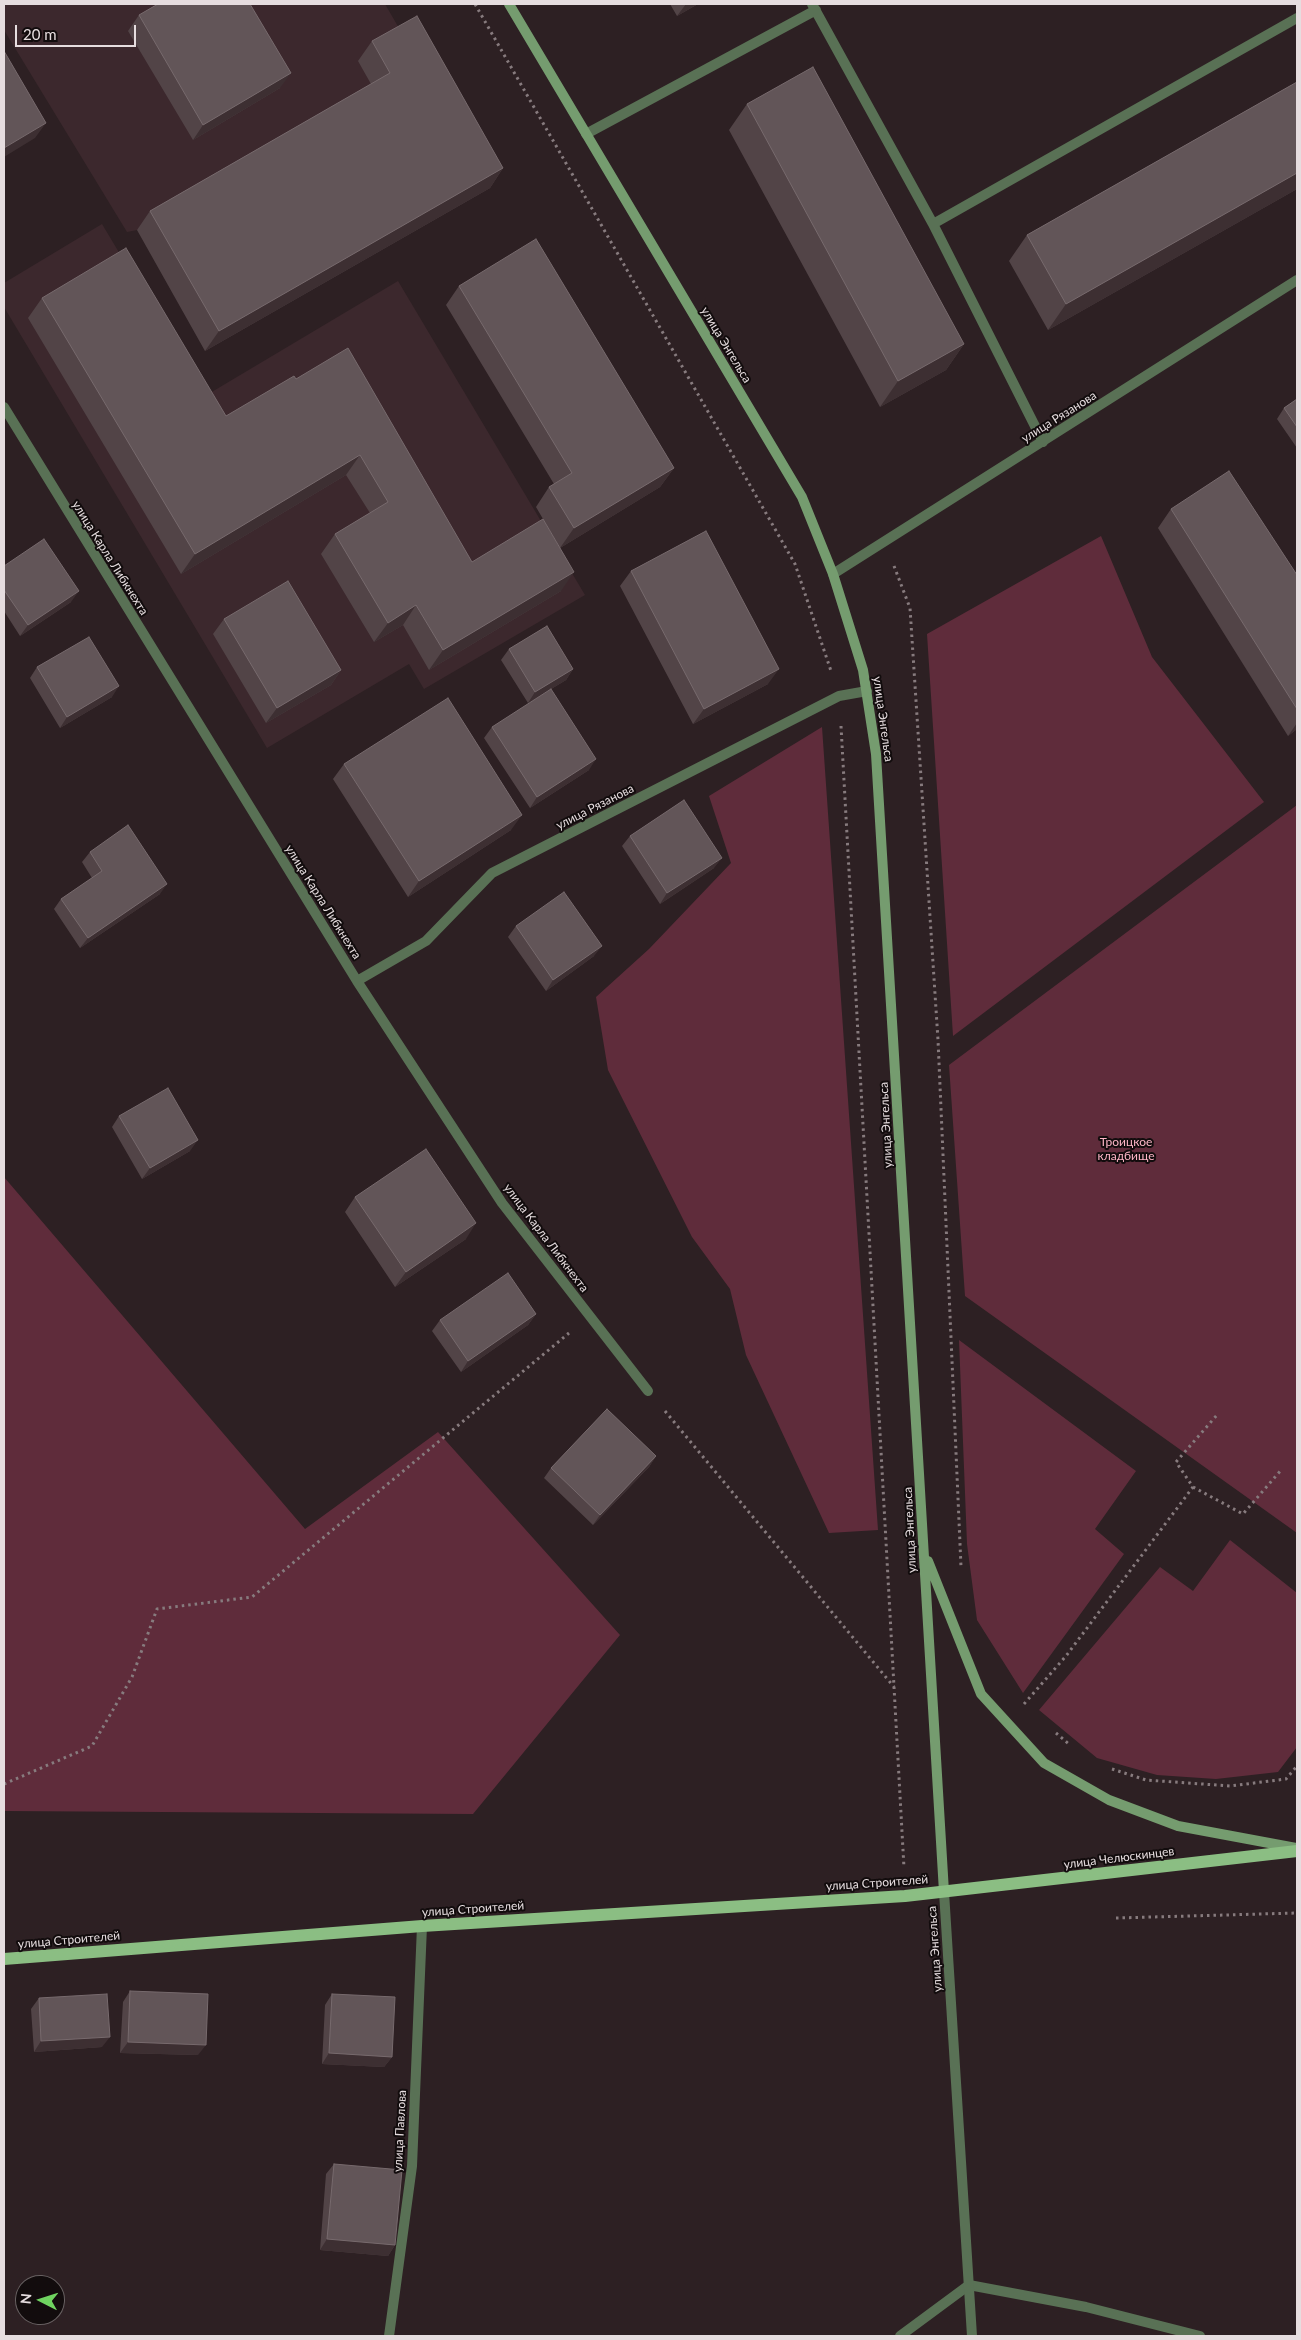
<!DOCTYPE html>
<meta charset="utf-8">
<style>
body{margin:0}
#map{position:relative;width:1301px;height:2340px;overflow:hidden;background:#2d2023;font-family:Lato,sans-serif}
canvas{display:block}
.frame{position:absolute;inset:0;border:5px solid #e6dddf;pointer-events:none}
.north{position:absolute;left:15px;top:2275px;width:50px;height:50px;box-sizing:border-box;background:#120c0d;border:1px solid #676061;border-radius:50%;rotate:275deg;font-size:14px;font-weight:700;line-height:20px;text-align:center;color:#e6dddf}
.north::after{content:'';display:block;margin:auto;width:18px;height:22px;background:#6fd360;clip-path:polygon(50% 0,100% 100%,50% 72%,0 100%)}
.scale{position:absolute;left:15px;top:25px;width:121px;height:22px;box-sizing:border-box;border:2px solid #e6dddf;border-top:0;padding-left:6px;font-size:15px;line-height:18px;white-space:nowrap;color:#e6dddf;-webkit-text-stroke:4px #120c0d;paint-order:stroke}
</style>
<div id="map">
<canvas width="1301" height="2340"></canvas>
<div class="frame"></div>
<div class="north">N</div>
<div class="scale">20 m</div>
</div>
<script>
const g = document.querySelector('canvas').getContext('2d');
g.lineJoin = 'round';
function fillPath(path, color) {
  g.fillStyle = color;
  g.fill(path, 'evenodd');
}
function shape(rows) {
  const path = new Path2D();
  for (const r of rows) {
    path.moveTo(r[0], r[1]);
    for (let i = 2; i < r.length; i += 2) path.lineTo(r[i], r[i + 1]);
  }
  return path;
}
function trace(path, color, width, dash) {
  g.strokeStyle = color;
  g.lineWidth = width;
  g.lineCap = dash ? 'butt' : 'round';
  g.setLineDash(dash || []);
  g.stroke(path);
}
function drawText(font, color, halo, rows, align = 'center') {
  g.font = font + ' Lato,sans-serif';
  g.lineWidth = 4;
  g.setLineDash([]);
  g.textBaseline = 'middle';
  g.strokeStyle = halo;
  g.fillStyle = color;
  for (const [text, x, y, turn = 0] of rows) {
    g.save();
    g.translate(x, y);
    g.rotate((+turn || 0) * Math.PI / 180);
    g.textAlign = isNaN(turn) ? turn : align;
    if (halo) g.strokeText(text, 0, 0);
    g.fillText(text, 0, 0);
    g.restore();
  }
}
fillPath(shape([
 [4,4,385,4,403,35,376,93,137,230,127,232,4,30],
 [102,224,205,396,398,281,585,595,424,689,409,664,267,748,4,307,4,283]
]), '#3c282d');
fillPath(shape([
 [1101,536,1152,657,1264,802,953,1036,927,634],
 [822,727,878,1530,829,1533,746,1355,730,1289,692,1237,608,1070,596,997,649,949,731,863,709,796],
 [1297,805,1297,1533,965,1296,949,1065],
 [4,1177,305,1529,438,1432,620,1635,473,1814,4,1811],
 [959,1340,1136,1471,1095,1529,1124,1554,1023,1693,977,1620,967,1544],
 [1230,1540,1297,1593,1297,1747,1278,1772,1216,1779,1157,1775,1097,1758,1039,1710,1160,1567,1193,1591]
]), '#5f2c3b');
trace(shape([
 [475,4,795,564,831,671],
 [894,566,910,608,938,1040,961,1567],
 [841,726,904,1868],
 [665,1411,894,1687],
 [1193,1487,1243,1514,1282,1469],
 [1024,1704,1066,1656,1193,1487,1176,1462,1217,1415],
 [1056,1733,1070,1745],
 [1112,1769,1146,1780,1230,1786,1286,1779,1297,1766],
 [4,1784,92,1746,132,1677,157,1609,252,1597,569,1333],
 [1116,1918,1297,1913]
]), '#877b7e', 3, [2.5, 4]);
trace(shape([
 [812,4,933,224,1043,442],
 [586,134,816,10],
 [933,224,1297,18],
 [900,2336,969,2285]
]), '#597155', 10);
trace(shape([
 [4,407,357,981,502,1203,648,1391],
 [833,574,1297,280],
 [357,981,426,941,492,873,839,696,867,691],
 [969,2285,1086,2307,1200,2336],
 [389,2336,412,2166,422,1926]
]), '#597155', 10);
trace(shape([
 [944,1892,972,2336]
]), '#597155', 10);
trace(shape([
 [509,4,802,497,833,574,863,670,876,754,944,1892],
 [928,1561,981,1694,1044,1763,1109,1800,1178,1826,1296,1848]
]), '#759c6f', 10);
trace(shape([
 [4,1959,422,1926,905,1896,1297,1851]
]), '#8bbe83', 12);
fillPath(shape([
 [670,4,698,4,677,16],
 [139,15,280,88,193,140,128,31],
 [372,41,503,168,490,188,205,351,137,230,150,211,371,84,358,61],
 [1297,82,1297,189,1048,330,1009,261,1027,235],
 [747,104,964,344,946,370,880,407,729,130],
 [459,286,674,468,660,487,560,548,536,507,549,487,554,484,446,305],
 [42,298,226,416,296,379,472,562,561,591,429,670,403,625,374,642,321,554,335,534,370,513,346,475,181,574,28,318],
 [1297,399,1297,448,1277,419,1284,408],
 [1171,509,1297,575,1297,729,1288,736,1158,528],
 [4,566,71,602,20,636,4,611],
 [631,571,768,684,693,724,620,586],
 [224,619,341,670,331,685,266,723,213,634],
 [509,649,573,669,566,680,528,703,501,660],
 [37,667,112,697,60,728,30,678],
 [492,727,589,770,530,808,484,738],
 [344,764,511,830,408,897,333,779],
 [630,836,714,868,660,904,622,846],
 [90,852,160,894,80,948,54,909,61,899,92,878,82,862],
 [516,926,594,956,546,991,508,937],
 [119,1116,190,1151,142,1179,112,1127],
 [355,1197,466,1239,395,1287,345,1212],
 [536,1314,528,1325,461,1372,432,1331,440,1320],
 [656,1456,649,1467,593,1525,544,1478,551,1468],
 [130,1991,198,2055,120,2053,123,2002],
 [332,1994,392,2057,384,2067,322,2064,325,2005],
 [39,1998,102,2047,34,2052,31,2009],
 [334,2164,395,2245,388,2256,320,2250,326,2174]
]), '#524447');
fillPath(shape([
 [686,4,698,4,677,16],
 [291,73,280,88,193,140,203,125],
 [46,123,35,138,4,157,4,148],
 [503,168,490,188,205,351,219,331],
 [1297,173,1297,189,1048,330,1066,304],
 [964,344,946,370,880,407,898,381],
 [360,455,346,475,181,574,195,554],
 [674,468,660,487,560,548,574,528],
 [574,572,561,591,429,670,443,650],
 [79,591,71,602,20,636,28,625],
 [416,605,403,625,374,642,388,623],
 [573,669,566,680,528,703,535,692],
 [779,669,768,684,693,724,704,709],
 [341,670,331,685,266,723,277,708],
 [119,686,112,697,60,728,67,717],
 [1297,723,1297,729,1288,736],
 [596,759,589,770,530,808,537,797],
 [522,815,511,830,408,897,419,881],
 [722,858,714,868,660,904,667,893],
 [167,884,160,894,80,948,88,938],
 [602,946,594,956,546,991,553,980],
 [198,1140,190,1151,142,1179,150,1168],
 [476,1223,466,1239,395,1287,406,1272],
 [536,1314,528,1325,461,1372,468,1361],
 [656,1456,649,1467,593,1525,600,1515],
 [110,2037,102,2047,34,2052,41,2041],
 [128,2042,206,2045,198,2055,120,2053],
 [329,2053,392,2057,384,2067,322,2064],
 [327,2239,395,2245,388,2256,320,2250]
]), '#3d2f32');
const building = shape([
 [158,4,250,4,291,73,203,125,139,15,158,4],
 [417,16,503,168,219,331,150,211,390,73,372,41,417,16],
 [4,51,46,123,4,148,4,51],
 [813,67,964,344,898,381,747,104,813,67],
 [1297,82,1297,173,1066,304,1027,235,1297,82],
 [536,239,674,468,574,528,549,487,572,473,459,286,536,239],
 [126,248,226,416,294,376,296,379,348,348,472,562,543,519,574,572,443,650,416,605,388,623,335,534,388,502,360,455,195,554,42,298,126,248],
 [1297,399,1297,427,1284,408,1297,399],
 [1229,471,1297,575,1297,709,1171,509,1229,471],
 [706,531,779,669,704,709,631,571,706,531],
 [44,539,79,591,28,625,4,590,4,566,44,539],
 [288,581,341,670,277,708,224,619,288,581],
 [547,626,573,669,535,692,509,649,547,626],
 [89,637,119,686,67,717,37,667,89,637],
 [551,689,596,759,537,797,492,727,551,689],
 [448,698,522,815,419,881,344,764,448,698],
 [684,800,722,858,667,893,630,836,684,800],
 [128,825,167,884,88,938,61,899,102,871,90,852,128,825],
 [564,892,602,946,553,980,516,926,564,892],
 [168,1088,198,1140,150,1168,119,1116,168,1088],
 [426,1149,476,1223,406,1272,355,1197,426,1149],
 [508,1273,536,1314,468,1361,440,1320,508,1273],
 [607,1409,656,1456,600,1515,551,1468,607,1409],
 [130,1991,208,1994,206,2045,128,2042,130,1991],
 [107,1994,110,2037,41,2041,39,1998,107,1994],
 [332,1994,395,1997,392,2057,329,2053,332,1994],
 [334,2164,402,2170,395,2245,327,2239,334,2164]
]);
fillPath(building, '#625558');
trace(building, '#776a6d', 1);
drawText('12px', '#e6dddf', '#120c0d', [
 ["улица Энгельса",726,345,59],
 ["улица Рязанова",1059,417,-32],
 ["улица Карла Либкнехта",110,558,58],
 ["улица Энгельса",883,719,82],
 ["улица Рязанова",595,807,-27],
 ["улица Карла Либкнехта",323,902,58],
 ["улица Энгельса",886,1125,-93],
 ["улица Карла Либкнехта",546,1238,53],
 ["улица Энгельса",910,1530,-93],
 ["улица Челюскинцев",1119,1858,-7],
 ["улица Строителей",877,1883,-4],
 ["улица Строителей",473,1909,-4],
 ["улица Строителей",69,1940,-5],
 ["улица Энгельса",935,1949,-94],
 ["улица Павлова",400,2131,-87]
]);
drawText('12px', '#feb6c7', '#120c0d', [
 ["Троицкое",1126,1142],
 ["кладбище",1126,1156]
]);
</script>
